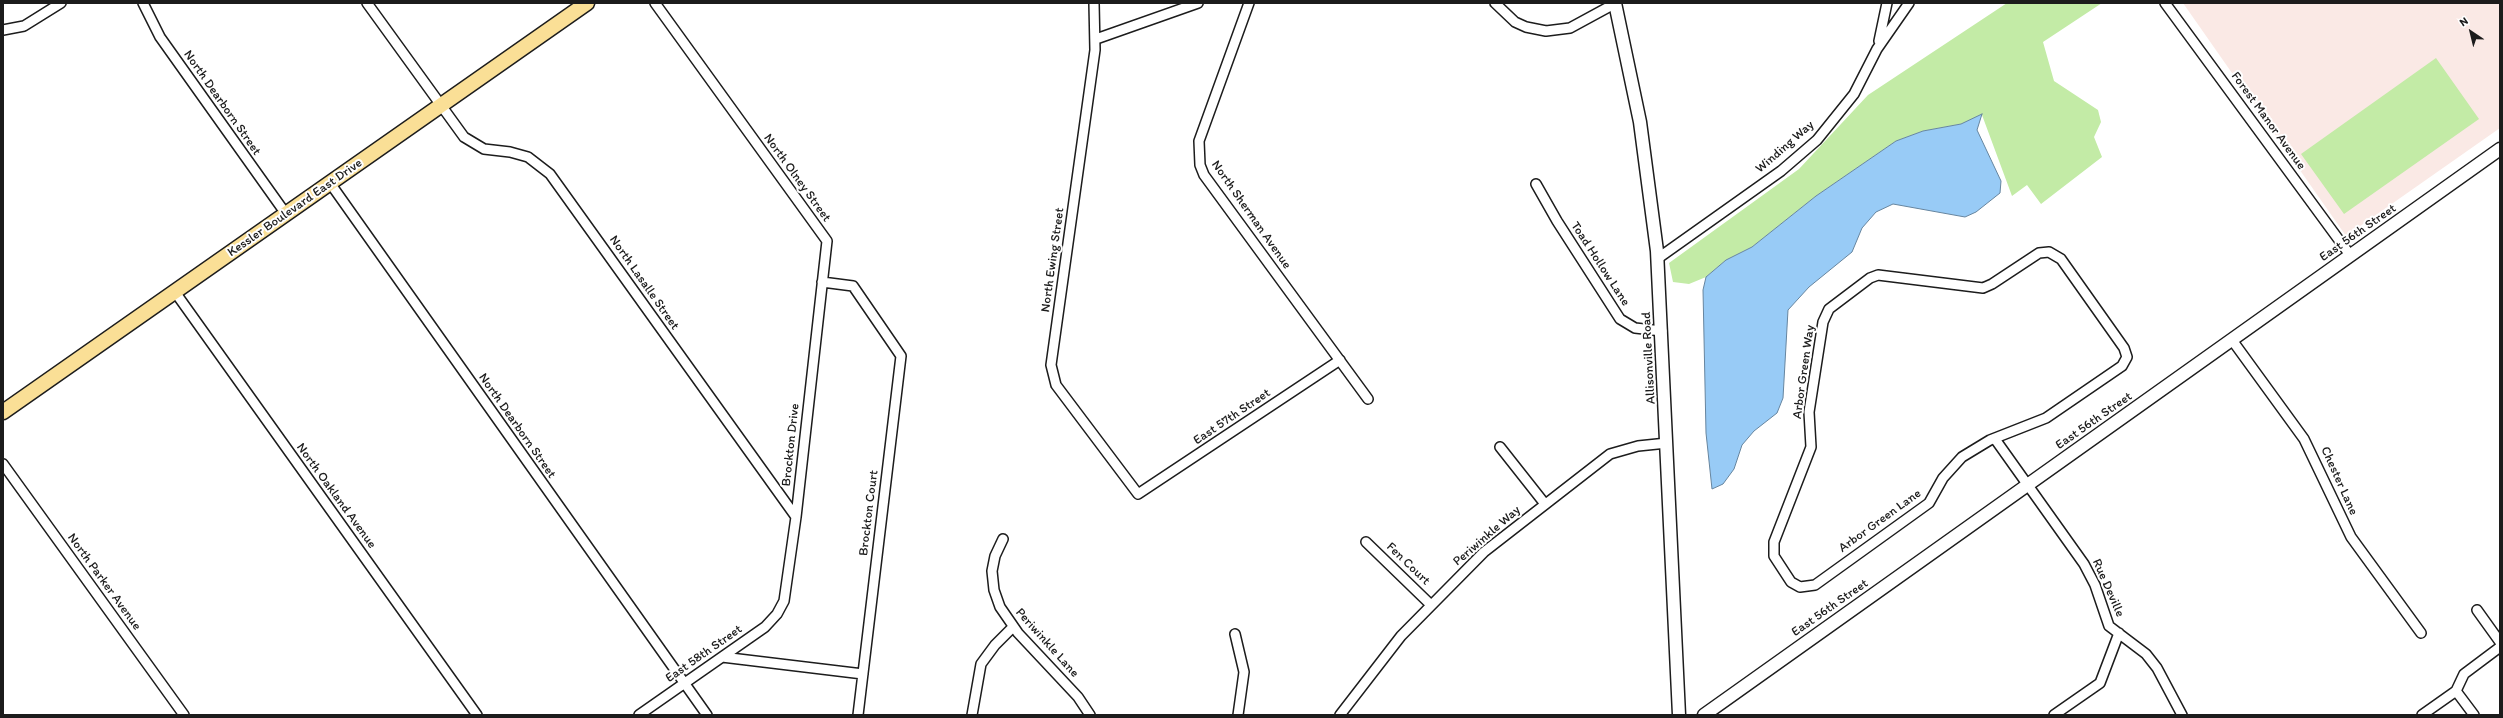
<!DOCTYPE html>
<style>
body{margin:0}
#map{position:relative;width:2503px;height:718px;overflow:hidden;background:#fff;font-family:Itim,sans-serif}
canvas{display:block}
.frame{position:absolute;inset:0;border:4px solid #1c1c1c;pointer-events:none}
.north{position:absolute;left:2451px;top:12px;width:40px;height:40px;-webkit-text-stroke:3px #fff;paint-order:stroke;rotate:325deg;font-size:11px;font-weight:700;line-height:16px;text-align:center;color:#1c1c1c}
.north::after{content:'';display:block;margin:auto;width:14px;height:18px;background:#1c1c1c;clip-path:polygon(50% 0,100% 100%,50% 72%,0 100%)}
</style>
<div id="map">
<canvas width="2503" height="718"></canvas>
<div class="frame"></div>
<div class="north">N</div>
</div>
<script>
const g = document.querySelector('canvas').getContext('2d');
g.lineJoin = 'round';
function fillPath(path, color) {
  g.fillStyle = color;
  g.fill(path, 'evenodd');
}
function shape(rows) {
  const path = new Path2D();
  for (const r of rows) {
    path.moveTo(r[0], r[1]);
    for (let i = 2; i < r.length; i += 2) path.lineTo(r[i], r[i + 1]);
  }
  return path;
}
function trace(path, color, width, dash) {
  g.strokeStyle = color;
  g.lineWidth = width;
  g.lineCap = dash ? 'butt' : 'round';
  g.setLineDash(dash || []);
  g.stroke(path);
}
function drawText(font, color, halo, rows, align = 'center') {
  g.font = font + ' Itim,sans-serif';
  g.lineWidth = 4;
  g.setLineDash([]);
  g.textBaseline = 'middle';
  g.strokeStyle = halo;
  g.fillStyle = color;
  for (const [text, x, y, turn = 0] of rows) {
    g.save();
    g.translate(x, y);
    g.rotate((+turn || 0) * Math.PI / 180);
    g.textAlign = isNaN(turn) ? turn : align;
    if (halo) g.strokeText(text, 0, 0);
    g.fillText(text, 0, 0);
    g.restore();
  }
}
fillPath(shape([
 [2183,3,2500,3,2500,128,2346,236]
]), '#fae9e5');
fillPath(shape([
 [2007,3,2102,3,2043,42,2054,81,2098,110,2101,122,2094,137,2102,157,2041,204,2027,185,2012,196,1982,115,1961,124,1923,131,1896,141,1816,196,1752,247,1726,260,1706,277,1689,284,1673,282,1669,263,1799,169,1868,95],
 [2436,58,2479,119,2344,214,2301,154]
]), '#c3eba6');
const water = shape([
 [1982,114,1977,130,2001,181,2000,193,1976,212,1965,217,1893,204,1876,212,1862,228,1852,252,1809,287,1788,310,1783,398,1777,413,1754,431,1742,445,1734,469,1723,484,1712,489,1706,433,1703,290,1706,277,1726,260,1752,247,1816,196,1896,141,1923,131,1961,124,1982,114]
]);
fillPath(water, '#98cbf6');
trace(water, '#66859f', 1);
const street = shape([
 [143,3,160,37,286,214],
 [367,3,464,137,484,149,510,152,528,157,550,174,796,517],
 [1094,3,1095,50,1051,365,1056,385,1138,494,1340,360],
 [1249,3,1199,141,1200,165,1204,175,1368,399],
 [1495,3,1515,22,1526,27,1546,31,1570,28,1616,3],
 [2165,3,2350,255],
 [3,30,24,26,61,3],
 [1096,39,1198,3],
 [1879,41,1887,3],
 [330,183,707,715],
 [1536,184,1557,221,1620,319,1635,328,1662,331],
 [2049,252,2061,259,2124,348,2127,357,2122,366,2046,418,1990,440,1962,457,1943,478,1929,503,1815,585,1800,587,1791,582,1774,556,1774,542,1811,447,1809,412,1823,322,1829,309,1870,278,1878,275,1983,288,1992,284,2039,253,2049,252],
 [1657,259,1781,171,1817,140,1854,94,1877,49,1909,3],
 [822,282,853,286,901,356,858,715],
 [175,292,477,715],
 [2232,340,2304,439,2351,537,2421,633],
 [1995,439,2084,564,2095,585,2109,626,2146,654,2157,668,2182,715],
 [1500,447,1545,504],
 [3,464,184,715],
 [1003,539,995,556,992,571,994,590,1000,607,1018,633,1078,697,1090,715],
 [1366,542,1431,605],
 [2477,610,2500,642],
 [1235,634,1244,672,1238,715],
 [722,657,863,674],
 [2456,691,2474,715],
 [639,715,765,627,777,614,784,601,796,517,827,241,655,3],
 [972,715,981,664,995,645,1013,627],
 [1340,715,1401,636,1484,552,1610,454,1638,446,1667,443],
 [2054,715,2100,683,2119,633],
 [2422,715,2456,691,2464,674,2500,647]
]);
const secondary = shape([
 [1615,3,1640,122,1657,251,1679,715],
 [1704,715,2500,149]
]);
const primary = shape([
 [3,412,587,3]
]);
trace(street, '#1c1c1c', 12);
trace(secondary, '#1c1c1c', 15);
trace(primary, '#1c1c1c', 17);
trace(street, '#fff', 9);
trace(secondary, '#fff', 12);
trace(primary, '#fadf96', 14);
drawText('13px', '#1c1c1c', '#fff', [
 ["North Dearborn Street",222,103,55],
 ["Forest Manor Avenue",2268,121,54],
 ["Winding Way",1785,147,-41],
 ["North Olney Street",797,178,54],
 ["Kessler Boulevard East Drive",295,208,-35],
 ["North Sherman Avenue",1251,215,55],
 ["East 56th Street",2358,233,-35],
 ["North Ewing Street",1053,260,-82],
 ["Toad Hollow Lane",1600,264,57],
 ["North Lasalle Street",644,283,55],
 ["Allisonville Road",1649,358,-93],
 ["Arbor Green Way",1804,372,-82],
 ["East 57th Street",1232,417,-34],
 ["East 56th Street",2094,421,-35],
 ["North Dearborn Street",517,426,55],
 ["Brockton Drive",791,445,-84],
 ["Chester Lane",2339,481,66],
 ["North Oakland Avenue",336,496,54],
 ["Brockton Court",869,513,-83],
 ["Arbor Green Lane",1880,521,-36],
 ["Periwinkle Way",1487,536,-41],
 ["Fen Court",1408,564,44],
 ["North Parker Avenue",104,582,54],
 ["Rue Deville",2108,588,66],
 ["East 56th Street",1830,608,-35],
 ["Periwinkle Lane",1047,643,48],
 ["East 58th Street",704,654,-35]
]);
</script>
